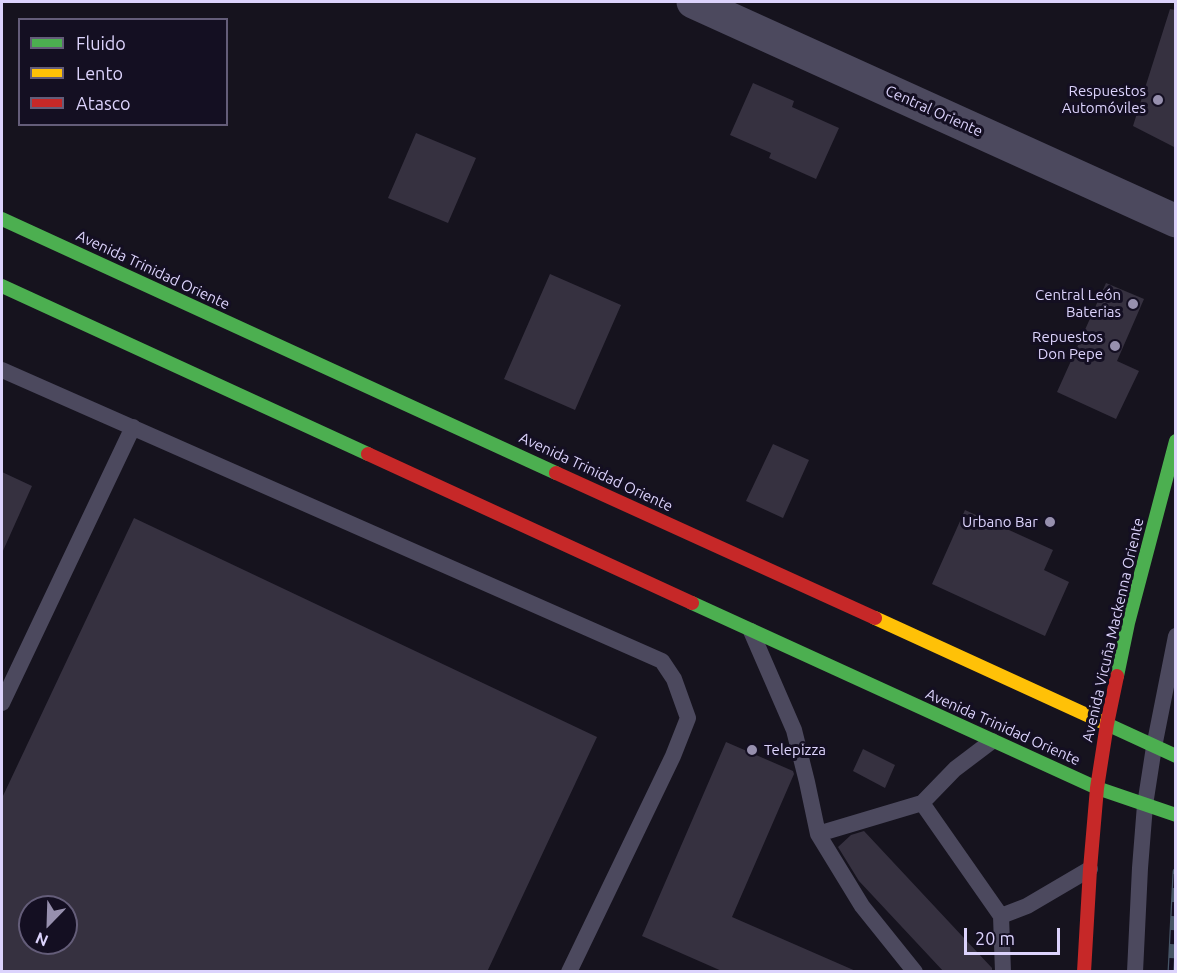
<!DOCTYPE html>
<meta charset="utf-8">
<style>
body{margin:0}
#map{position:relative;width:1177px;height:973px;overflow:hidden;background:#16131e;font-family:Ubuntu,sans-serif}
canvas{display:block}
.frame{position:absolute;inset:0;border:3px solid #dcd3fc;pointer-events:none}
.legend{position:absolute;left:18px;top:18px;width:210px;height:108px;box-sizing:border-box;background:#140f22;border:2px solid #645d79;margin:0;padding:8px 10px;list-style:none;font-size:18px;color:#dcd3fc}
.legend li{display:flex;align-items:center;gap:12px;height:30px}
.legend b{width:30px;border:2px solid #645d79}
.north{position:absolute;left:18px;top:895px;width:60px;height:60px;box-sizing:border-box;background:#140f22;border:2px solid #645d79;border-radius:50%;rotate:203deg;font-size:16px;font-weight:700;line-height:24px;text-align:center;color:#dcd3fc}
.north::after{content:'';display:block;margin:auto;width:21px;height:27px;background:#9790ae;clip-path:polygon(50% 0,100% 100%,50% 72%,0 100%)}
.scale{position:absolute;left:964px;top:928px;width:96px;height:27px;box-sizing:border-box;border:3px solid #dcd3fc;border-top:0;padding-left:8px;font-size:18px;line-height:21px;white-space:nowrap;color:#dcd3fc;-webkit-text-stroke:4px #140f22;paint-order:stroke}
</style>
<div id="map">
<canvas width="1177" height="973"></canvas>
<div class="frame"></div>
<ul class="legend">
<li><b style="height:8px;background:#4caf50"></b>Fluido</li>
<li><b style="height:8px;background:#ffc107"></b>Lento</li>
<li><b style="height:8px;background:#c62828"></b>Atasco</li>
</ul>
<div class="north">N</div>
<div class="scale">20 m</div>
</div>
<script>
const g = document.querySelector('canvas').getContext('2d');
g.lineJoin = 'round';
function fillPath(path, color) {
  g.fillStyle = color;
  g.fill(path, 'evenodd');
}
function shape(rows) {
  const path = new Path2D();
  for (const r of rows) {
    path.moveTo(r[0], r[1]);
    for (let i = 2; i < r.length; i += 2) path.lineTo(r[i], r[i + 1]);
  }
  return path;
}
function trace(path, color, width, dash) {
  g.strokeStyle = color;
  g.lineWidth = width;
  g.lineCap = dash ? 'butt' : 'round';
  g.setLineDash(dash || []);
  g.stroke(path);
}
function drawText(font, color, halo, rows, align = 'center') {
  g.font = font + ' Ubuntu,sans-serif';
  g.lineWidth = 6;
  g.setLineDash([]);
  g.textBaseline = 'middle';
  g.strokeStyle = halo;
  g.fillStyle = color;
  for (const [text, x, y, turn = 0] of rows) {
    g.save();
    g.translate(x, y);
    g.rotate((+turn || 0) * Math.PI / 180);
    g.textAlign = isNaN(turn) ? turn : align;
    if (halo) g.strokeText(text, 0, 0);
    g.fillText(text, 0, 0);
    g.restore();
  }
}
fillPath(shape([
 [1170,9,1176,10,1176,148,1133,126],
 [753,83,794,101,792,107,839,128,816,179,769,158,771,153,730,135],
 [416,133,476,158,448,223,388,198],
 [550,274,621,305,575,410,504,379],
 [1106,283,1144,299,1117,361,1139,371,1116,419,1057,392],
 [773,444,809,460,783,518,746,501],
 [2,472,32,486,2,553],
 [965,510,1053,550,1044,570,1069,582,1045,636,932,584],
 [134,518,597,737,487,972,2,972,2,798],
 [30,907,66,907,66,943,30,943],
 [726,742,793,771,794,774,732,917,858,972,724,972,642,936],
 [863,749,895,765,885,788,853,771],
 [864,831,992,968,992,972,944,972,859,881,838,847,851,835]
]), '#363140');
trace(shape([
 [2,370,662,661,674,679,688,718,673,756,569,972],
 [751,631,794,730,807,782,818,834,862,906,915,972],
 [2,703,133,427],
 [922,803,1001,916],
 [818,834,922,803,955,769,992,741],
 [1003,972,1001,916,1027,906,1090,869],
 [1135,972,1140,868,1145,805,1154,747,1176,636]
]), '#4c495e', 16);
trace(shape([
 [693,2,1176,221]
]), '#4c495e', 33);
trace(shape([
 [2,219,556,473],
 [2,286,368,454],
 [692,603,1097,788,1176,815],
 [1117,676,1128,623,1176,441],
 [1100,721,1176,756]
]), '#4caf50', 14);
trace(shape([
 [875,618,1100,721]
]), '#ffc107', 14);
trace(shape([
 [368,454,692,603],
 [556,473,875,618],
 [1084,972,1090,869,1097,788,1107,724,1117,676]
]), '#c62828', 14);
const rail = shape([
 [1171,972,1176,872]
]);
trace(rail, '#465566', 7);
trace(rail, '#140f22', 4.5, [14]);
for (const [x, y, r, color] of [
 [1158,100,6,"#9790ae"],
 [1133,304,6,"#9790ae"],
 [1115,346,6,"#9790ae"],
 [1050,522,6,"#9790ae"],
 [752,750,6,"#9790ae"]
]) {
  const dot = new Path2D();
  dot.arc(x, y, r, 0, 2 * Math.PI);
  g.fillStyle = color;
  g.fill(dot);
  trace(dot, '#140f22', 2);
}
drawText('15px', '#dcd3fc', '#140f22', [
 ["Respuestos",1146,91],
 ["Automóviles",1146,108],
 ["Central León",1121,295],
 ["Baterias",1121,312],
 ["Repuestos",1103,337],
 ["Don Pepe",1103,354],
 ["Urbano Bar",1038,522],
 ["Telepizza",764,750,"left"]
], 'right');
drawText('15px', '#dcd3fc', '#140f22', [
 ["Central Oriente",934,111,24],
 ["Avenida Trinidad Oriente",153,270,25],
 ["Avenida Trinidad Oriente",596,472,25],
 ["Avenida Vicuña Mackenna Oriente",1113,630,-77],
 ["Avenida Trinidad Oriente",1003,727,24]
]);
</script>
